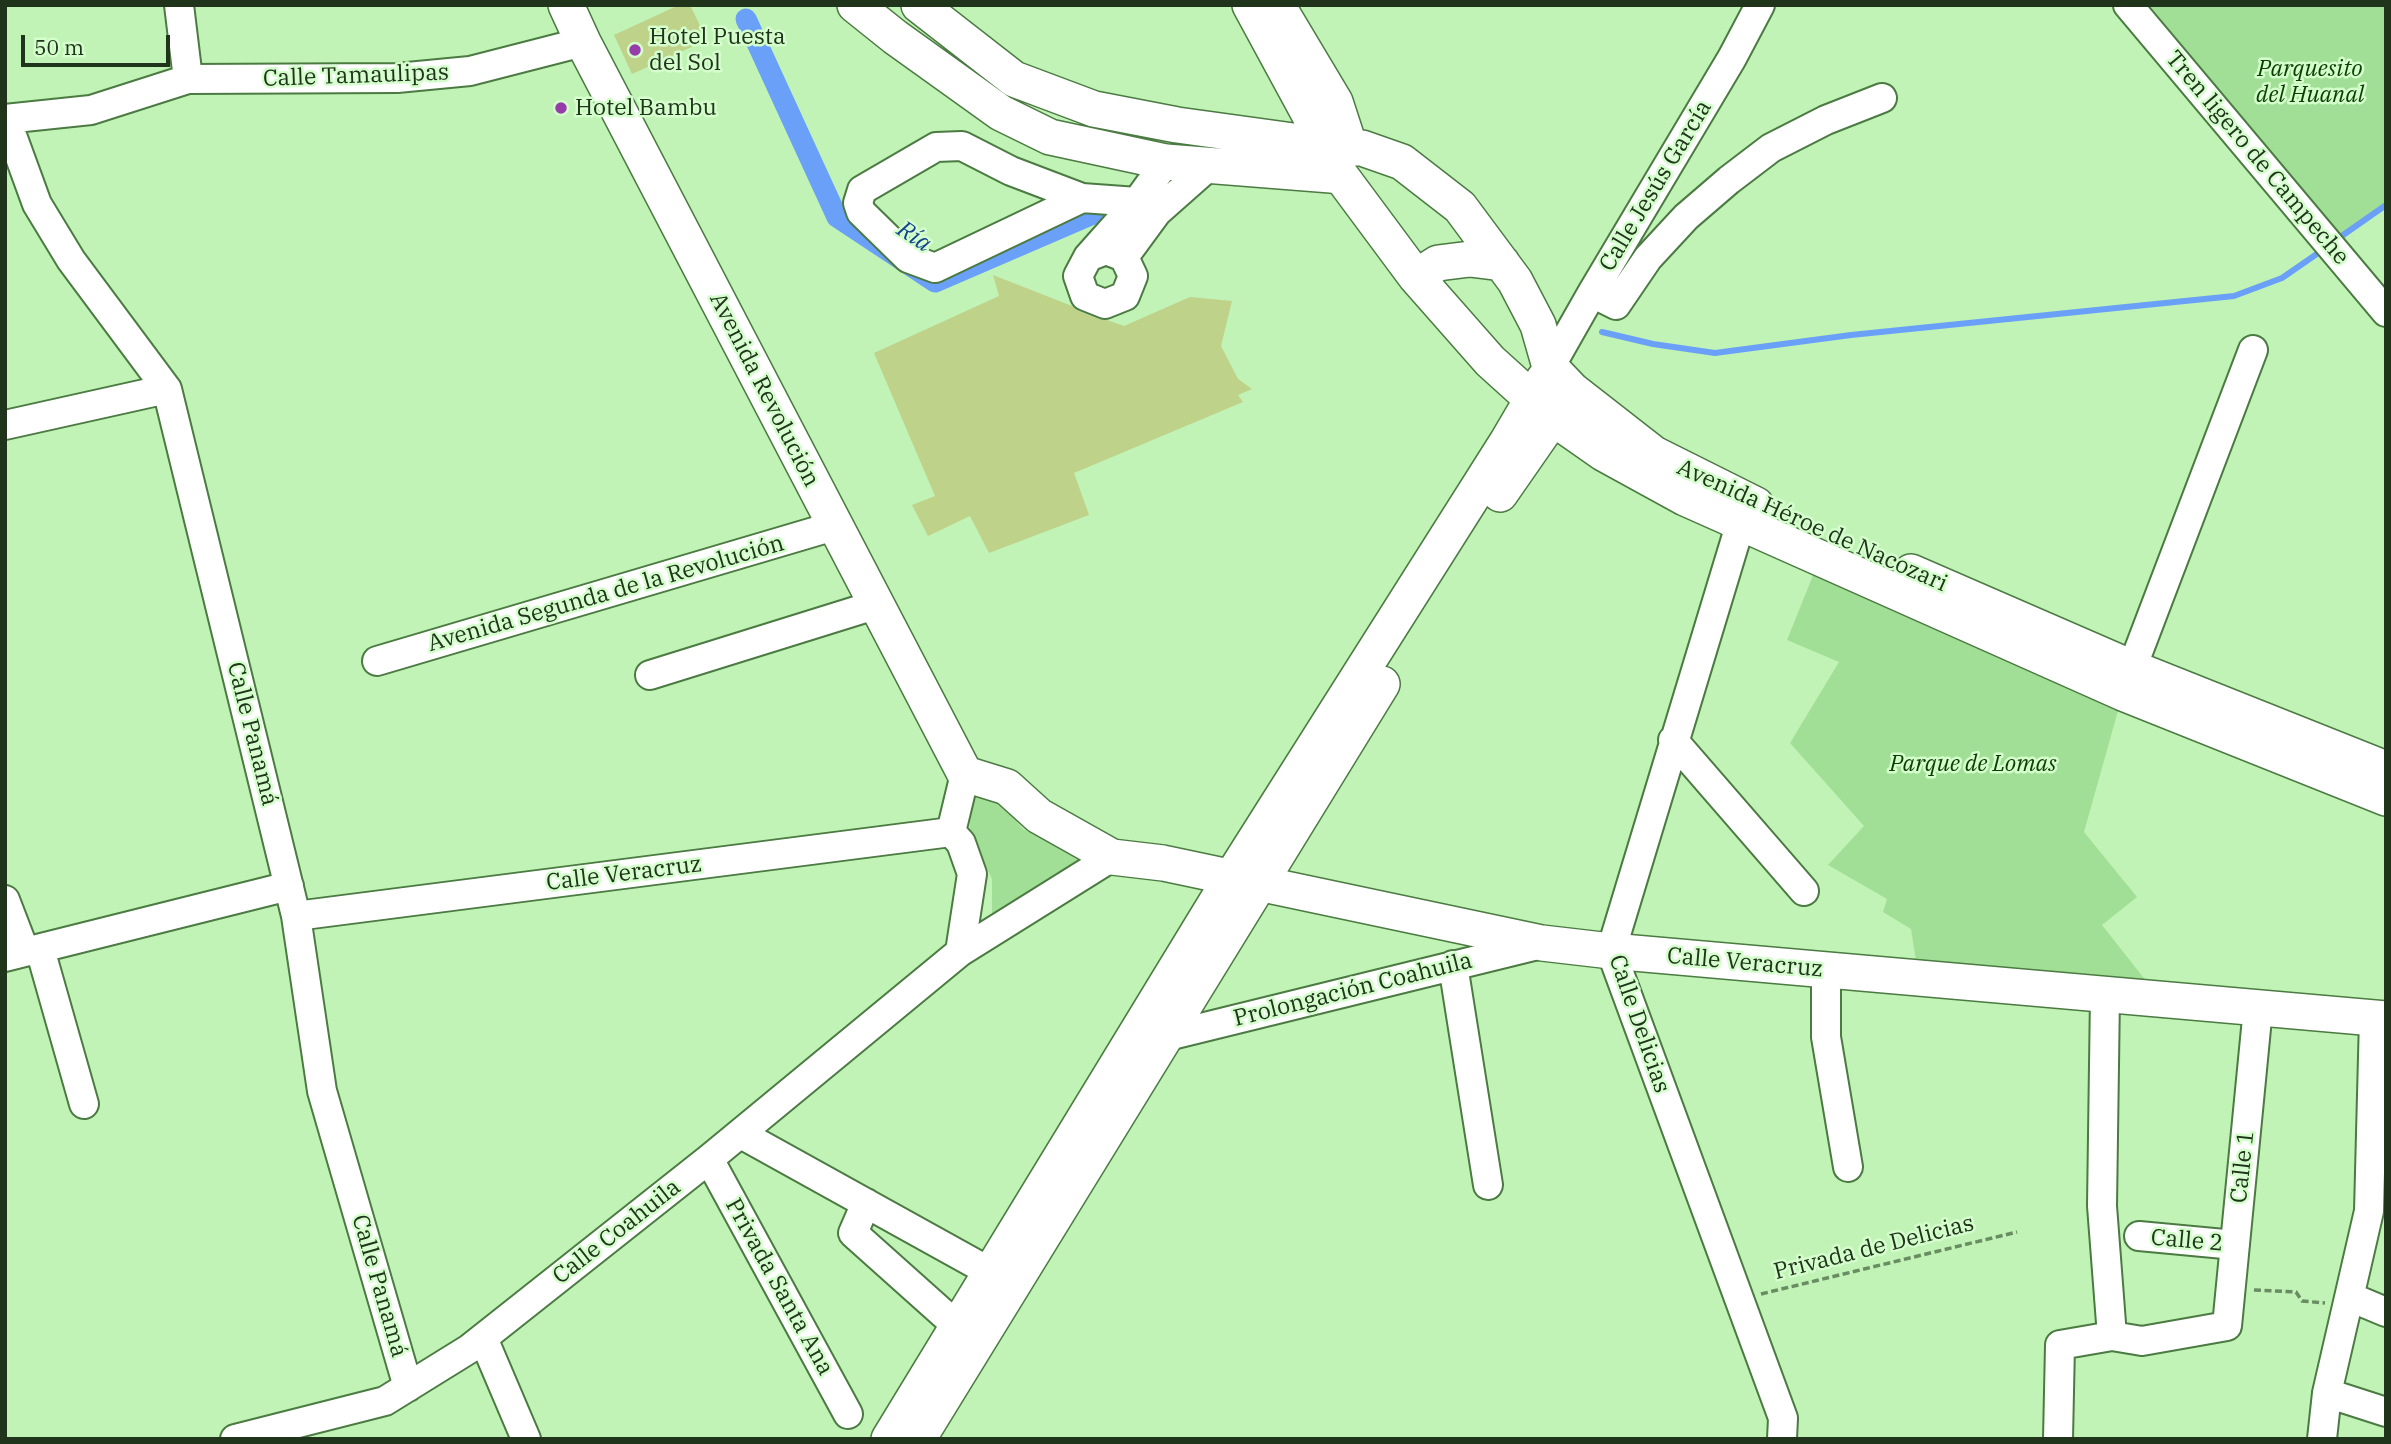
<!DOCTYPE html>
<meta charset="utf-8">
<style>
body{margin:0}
#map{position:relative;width:2391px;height:1444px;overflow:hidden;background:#c0f3b5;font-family:"IBM Plex Serif",serif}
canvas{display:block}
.frame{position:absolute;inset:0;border:7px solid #20341c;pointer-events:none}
.scale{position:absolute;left:21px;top:35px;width:149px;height:32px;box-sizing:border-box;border:4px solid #20341c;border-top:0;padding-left:9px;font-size:21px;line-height:24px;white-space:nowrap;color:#20341c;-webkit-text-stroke:5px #d4fecc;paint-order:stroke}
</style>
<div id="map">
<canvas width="2391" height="1444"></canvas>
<div class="frame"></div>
<div class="scale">50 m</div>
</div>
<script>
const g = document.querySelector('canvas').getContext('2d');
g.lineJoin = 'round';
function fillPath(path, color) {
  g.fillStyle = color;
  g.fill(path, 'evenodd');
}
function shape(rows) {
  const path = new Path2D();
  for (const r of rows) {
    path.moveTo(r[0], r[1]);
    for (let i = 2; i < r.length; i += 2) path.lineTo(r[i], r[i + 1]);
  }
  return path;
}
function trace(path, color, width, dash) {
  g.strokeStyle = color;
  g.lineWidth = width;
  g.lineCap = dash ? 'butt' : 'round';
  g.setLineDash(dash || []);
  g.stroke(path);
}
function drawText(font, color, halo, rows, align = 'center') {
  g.font = font + ' "IBM Plex Serif",serif';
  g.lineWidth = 5;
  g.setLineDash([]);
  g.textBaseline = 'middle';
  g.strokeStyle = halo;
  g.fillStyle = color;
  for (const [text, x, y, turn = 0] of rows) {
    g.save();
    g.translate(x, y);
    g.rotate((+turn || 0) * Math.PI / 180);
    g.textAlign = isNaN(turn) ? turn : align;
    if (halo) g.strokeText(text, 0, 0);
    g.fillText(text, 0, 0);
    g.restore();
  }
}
fillPath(shape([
 [2149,5,2386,5,2386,205,2340,237],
 [1820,558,2123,693,2084,832,2137,897,2102,925,2154,991,1917,967,1911,929,1883,912,1887,899,1828,865,1864,826,1790,743,1839,662,1787,640],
 [973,794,1001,803,1023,829,1085,861,992,915,992,879,969,832]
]), '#a2df96');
trace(shape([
 [2336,240,2386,205],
 [1602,332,1653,344,1715,353,1851,335,2234,296,2282,278,2324,249]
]), '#6ba0f8', 6);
trace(shape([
 [746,19,837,217,935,282,1197,169]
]), '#6ba0f8', 21);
fillPath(shape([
 [679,5,690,5,707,40,632,74,614,35],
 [993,275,1072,306,1079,311,1099,319,1107,320,1124,326,1190,297,1232,301,1221,346,1238,379,1252,389,1238,395,1243,402,1074,473,1089,515,989,553,970,516,928,536,912,505,935,496,874,353,999,296]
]), '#bfd289');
const minor = shape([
 [179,5,188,79],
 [2128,5,2386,312],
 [5,119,91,110,188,79,397,78,470,71,583,42],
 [6,119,37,204,71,260,167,389,296,916,322,1091,408,1387],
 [1082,198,935,268,908,258,861,212,858,203,862,190,936,147,962,146,1011,171,1082,198,1137,202,1157,212],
 [1088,257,1106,250,1124,257,1133,276,1125,296,1105,304,1085,296,1078,276,1088,257,1137,202,1166,162],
 [1124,257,1157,212,1209,166],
 [1592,293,1616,305,1648,258,1686,217,1729,180,1771,148,1826,120,1882,98],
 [1550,367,1592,293,1732,58,1760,5],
 [5,425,167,389],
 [1754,511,1741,522,1611,951,1783,1418,1782,1439],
 [377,661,834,526],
 [2132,668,2253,350],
 [650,675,875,605],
 [1673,740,1804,891],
 [951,832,961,843,972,874,960,952],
 [951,832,965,774],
 [5,900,25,952],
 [296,916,951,832],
 [40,949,84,1104],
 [5,957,289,886],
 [1453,965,1488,1185],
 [1826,970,1826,1037,1848,1167],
 [1164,1037,1542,944],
 [741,1134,990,1272],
 [709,1159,848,1414],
 [866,1203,853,1233,957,1326],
 [2139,1236,2235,1245],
 [2350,1297,2386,1312],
 [2112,1336,2142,1341,2227,1326,2258,1008],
 [483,1338,526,1439],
 [2327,1393,2386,1412],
 [235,1439,385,1401,469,1349,709,1159,960,952,1112,857],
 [2058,1439,2060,1345,2112,1336,2102,1206,2105,995],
 [2322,1439,2327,1393,2369,1211,2374,1018]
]);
const major = shape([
 [566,5,583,42,965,774,1007,787,1039,816,1112,857,1163,863,1542,943,1611,951,2386,1019],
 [855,5,895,37,1001,113,1050,137,1166,162,1331,175],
 [919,5,1014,79,1094,109,1177,125,1344,148],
 [1250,5,1327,147,1331,175,1341,176,1416,277,1490,361,1553,418,1603,453,1685,498,2123,693,2386,798],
 [1277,5,1335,102,1350,148,1362,148,1402,162,1460,207,1515,281,1538,325,1550,367,1572,390,1654,454,1756,505],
 [1416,277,1438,263,1470,259,1502,263],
 [1500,494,1566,399],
 [1911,572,2132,668,2386,769],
 [889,1439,1231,878,1507,442,1544,379],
 [918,1439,1382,684]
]);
trace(minor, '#4b7a42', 32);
trace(major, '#4b7a42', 38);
trace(shape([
 [2254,1290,2296,1292,2302,1301,2325,1303],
 [1761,1294,2017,1232]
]), '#698c62', 3.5, [7, 3.5]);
trace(minor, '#fff', 28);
trace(major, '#fff', 35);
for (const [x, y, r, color] of [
 [635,50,7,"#963da9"],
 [561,108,7,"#963da9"]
]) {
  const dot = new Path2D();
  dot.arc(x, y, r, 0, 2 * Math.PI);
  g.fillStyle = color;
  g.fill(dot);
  trace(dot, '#d4fecc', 2.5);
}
drawText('23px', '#20341c', '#d4fecc', [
 ["Hotel Puesta",649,37],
 ["del Sol",649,63],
 ["Hotel Bambu",575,108]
], 'left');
drawText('italic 23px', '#0b3e00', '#d4fecc', [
 ["Parquesito",2310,69],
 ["del Huanal",2310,95],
 ["Parque de Lomas",1973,764]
]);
drawText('23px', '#20341c', '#d4fecc', [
 ["Calle Tamaulipas",356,76,-2],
 ["Tren ligero de Campeche",2257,158,50],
 ["Calle Jesús García",1656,186,-59],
 ["Avenida Revolución",764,390,63],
 ["Avenida Héroe de Nacozari",1812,526,24],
 ["Avenida Segunda de la Revolución",606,594,-16],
 ["Calle Panamá",252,734,76],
 ["Calle Veracruz",624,874,-7],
 ["Calle Veracruz",1745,963,5],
 ["Prolongación Coahuila",1353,990,-14],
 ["Calle Delicias",1639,1024,71],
 ["Calle 1",2243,1167,-84],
 ["Calle Coahuila",617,1232,-38],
 ["Calle 2",2187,1241,5],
 ["Privada de Delicias",1874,1248,-14],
 ["Calle Panamá",379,1286,74],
 ["Privada Santa Ana",779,1287,61]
]);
drawText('italic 24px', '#134290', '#d4fecc', [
 ["Ría",914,237,34]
]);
</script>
